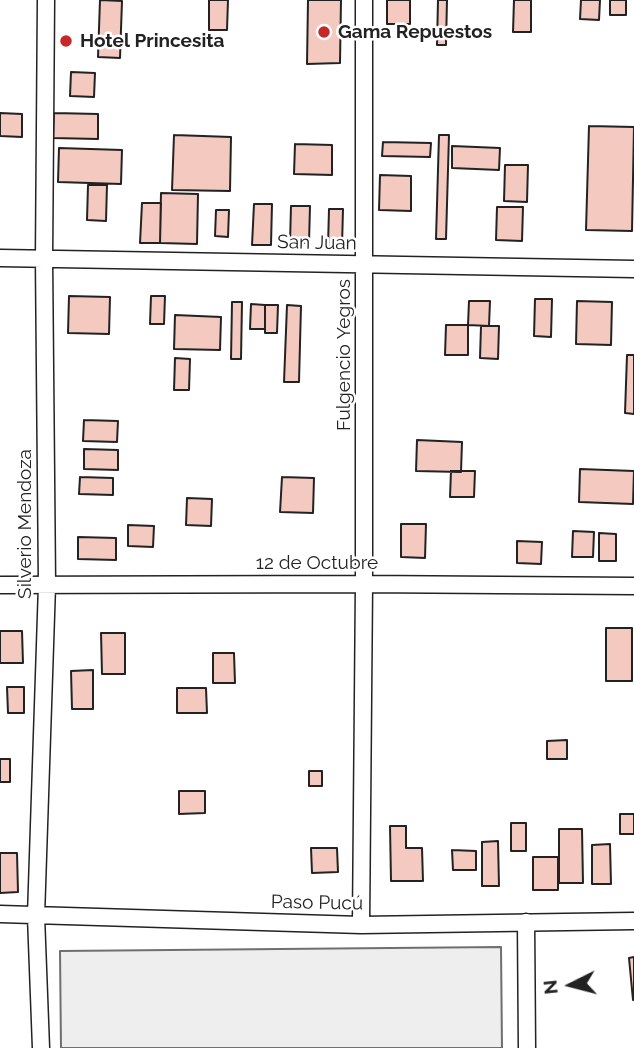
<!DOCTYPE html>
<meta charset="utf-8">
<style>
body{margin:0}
#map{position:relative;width:634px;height:1048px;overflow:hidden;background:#fff;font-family:Raleway,sans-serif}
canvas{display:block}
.north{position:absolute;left:536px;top:950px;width:70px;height:70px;-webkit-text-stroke:5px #fff;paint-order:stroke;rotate:264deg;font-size:19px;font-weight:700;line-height:28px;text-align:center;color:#222}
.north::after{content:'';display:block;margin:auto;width:24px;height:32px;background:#222;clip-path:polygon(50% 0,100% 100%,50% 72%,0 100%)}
</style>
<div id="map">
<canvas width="634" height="1048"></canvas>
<div class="north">N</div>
</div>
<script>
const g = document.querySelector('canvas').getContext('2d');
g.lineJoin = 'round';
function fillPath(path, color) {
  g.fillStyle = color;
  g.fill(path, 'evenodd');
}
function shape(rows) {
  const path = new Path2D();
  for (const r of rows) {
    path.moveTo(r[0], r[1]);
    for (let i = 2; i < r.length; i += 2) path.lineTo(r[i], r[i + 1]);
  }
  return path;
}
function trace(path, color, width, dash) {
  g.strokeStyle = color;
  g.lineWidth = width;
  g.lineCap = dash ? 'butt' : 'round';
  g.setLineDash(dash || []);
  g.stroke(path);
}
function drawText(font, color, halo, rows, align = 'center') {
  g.font = font + ' Raleway,sans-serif';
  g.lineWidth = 5;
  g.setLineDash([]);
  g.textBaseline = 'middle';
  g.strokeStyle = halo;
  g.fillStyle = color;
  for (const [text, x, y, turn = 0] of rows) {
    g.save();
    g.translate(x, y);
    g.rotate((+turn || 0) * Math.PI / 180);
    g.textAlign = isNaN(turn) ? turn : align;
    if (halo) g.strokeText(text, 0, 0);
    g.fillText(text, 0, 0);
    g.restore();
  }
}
const green = shape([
 [501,947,502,1048,61,1048,60,951,501,947]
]);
fillPath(green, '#eee');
trace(green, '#6f6f6f', 2);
const building = shape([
 [100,0,122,1,120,58,98,57,100,0],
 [209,0,228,0,227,30,209,30,209,0],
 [308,0,341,0,340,63,307,64,308,0],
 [387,0,410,0,410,24,387,24,387,0],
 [438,0,447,0,446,45,437,45,438,0],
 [514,0,531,0,531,32,513,32,514,0],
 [581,0,600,0,599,20,580,19,581,0],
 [610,0,626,0,626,15,610,15,610,0],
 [71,72,95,73,94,97,70,96,71,72],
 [0,113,22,114,22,137,0,136,0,113],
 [54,113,98,114,98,139,53,138,54,113],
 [589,126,634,127,632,231,586,230,589,126],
 [174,135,231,137,230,191,172,190,174,135],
 [439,135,449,135,446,239,436,239,439,135],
 [383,142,431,143,430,157,382,156,383,142],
 [295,144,332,145,332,175,294,174,295,144],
 [452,146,500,148,499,170,452,168,452,146],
 [59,148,122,150,121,184,58,182,59,148],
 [505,165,528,165,527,202,504,201,505,165],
 [380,175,411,176,411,211,379,210,380,175],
 [88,185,107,185,106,221,87,220,88,185],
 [161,193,198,194,197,244,160,243,161,193],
 [142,203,161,203,160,243,140,243,142,203],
 [254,204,272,204,271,245,252,245,254,204],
 [291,206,310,206,309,243,290,243,291,206],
 [497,207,523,207,522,241,496,240,497,207],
 [329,209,343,209,342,246,328,246,329,209],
 [216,210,229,210,228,237,215,236,216,210],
 [69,296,110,297,109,334,68,333,69,296],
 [151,296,165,296,164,324,150,324,151,296],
 [535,299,552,299,551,337,534,336,535,299],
 [469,301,490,301,489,326,468,325,469,301],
 [577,301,612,302,611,345,576,344,577,301],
 [232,302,242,302,241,359,231,359,232,302],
 [251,304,265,305,265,329,250,329,251,304],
 [265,305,278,305,277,333,265,333,265,305],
 [287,305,301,306,299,382,284,382,287,305],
 [175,315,221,317,220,350,174,349,175,315],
 [446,325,468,325,468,355,445,355,446,325],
 [481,326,499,326,498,359,480,358,481,326],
 [627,355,634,355,634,414,625,413,627,355],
 [175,358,190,359,189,390,174,390,175,358],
 [84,420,118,421,117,442,83,441,84,420],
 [417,440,462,442,461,472,416,471,417,440],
 [84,449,118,450,118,470,84,469,84,449],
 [580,469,634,471,633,504,579,502,580,469],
 [451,471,475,471,474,497,450,497,451,471],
 [80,477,113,478,113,495,79,494,80,477],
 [282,477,314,478,313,513,280,512,282,477],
 [187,498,212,499,211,526,186,525,187,498],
 [401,524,426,524,425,558,401,557,401,524],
 [128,525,154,526,153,547,128,546,128,525],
 [573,531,594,532,593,557,572,557,573,531],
 [599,533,616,534,616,561,599,561,599,533],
 [78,537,116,538,116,560,78,559,78,537],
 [517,541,542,542,541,564,517,563,517,541],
 [606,628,632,628,632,681,606,681,606,628],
 [0,631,22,631,23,663,0,663,0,631],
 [101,633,125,633,125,674,102,674,101,633],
 [213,653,234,653,235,683,213,683,213,653],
 [93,670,93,709,72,709,71,671,93,670],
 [7,687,24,687,24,713,8,713,7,687],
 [177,688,206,688,207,713,177,713,177,688],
 [567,740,567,759,547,759,547,741,567,740],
 [0,759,10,759,10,782,0,782,0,759],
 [309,771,322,771,322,786,309,786,309,771],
 [179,791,205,791,205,813,179,814,179,791],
 [620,814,634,814,634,834,620,834,620,814],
 [511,823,526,823,526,851,511,851,511,823],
 [390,826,406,826,406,848,422,848,423,881,391,881,390,826],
 [559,829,582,829,583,883,559,883,559,829],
 [498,841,499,886,482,886,482,842,498,841],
 [610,844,611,884,592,884,592,845,610,844],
 [311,848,337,848,338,872,312,873,311,848],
 [452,850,476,851,476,870,453,870,452,850],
 [0,853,17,853,18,892,0,893,0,853],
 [533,857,558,857,558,890,533,890,533,857],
 [634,957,634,1000,633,1000,629,958,634,957]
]);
fillPath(building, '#f3c9c0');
trace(building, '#222', 2);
const minor = shape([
 [0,258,634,269],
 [0,585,364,584,634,586],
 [0,914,361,925,634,921],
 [526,922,527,1048],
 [361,925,364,584,364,0],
 [41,1048,36,916,47,585,44,259,46,0]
]);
trace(minor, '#222', 19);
trace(minor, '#fff', 16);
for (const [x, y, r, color] of [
 [324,32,7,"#c62828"],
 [66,41,7,"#c62828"]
]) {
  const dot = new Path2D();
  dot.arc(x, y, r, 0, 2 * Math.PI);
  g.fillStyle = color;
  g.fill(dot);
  trace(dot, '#fff', 2.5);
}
drawText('bold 19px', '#222', '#fff', [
 ["Gama Repuestos",338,32],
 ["Hotel Princesita",80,41]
], 'left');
drawText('19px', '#222', '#fff', [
 ["San Juan",317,243,1],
 ["Fulgencio Yegros",344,355,-90],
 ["Silverio Mendoza",25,524,-90],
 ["12 de Octubre",317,563],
 ["Paso Pucú",317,903,1]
]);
</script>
